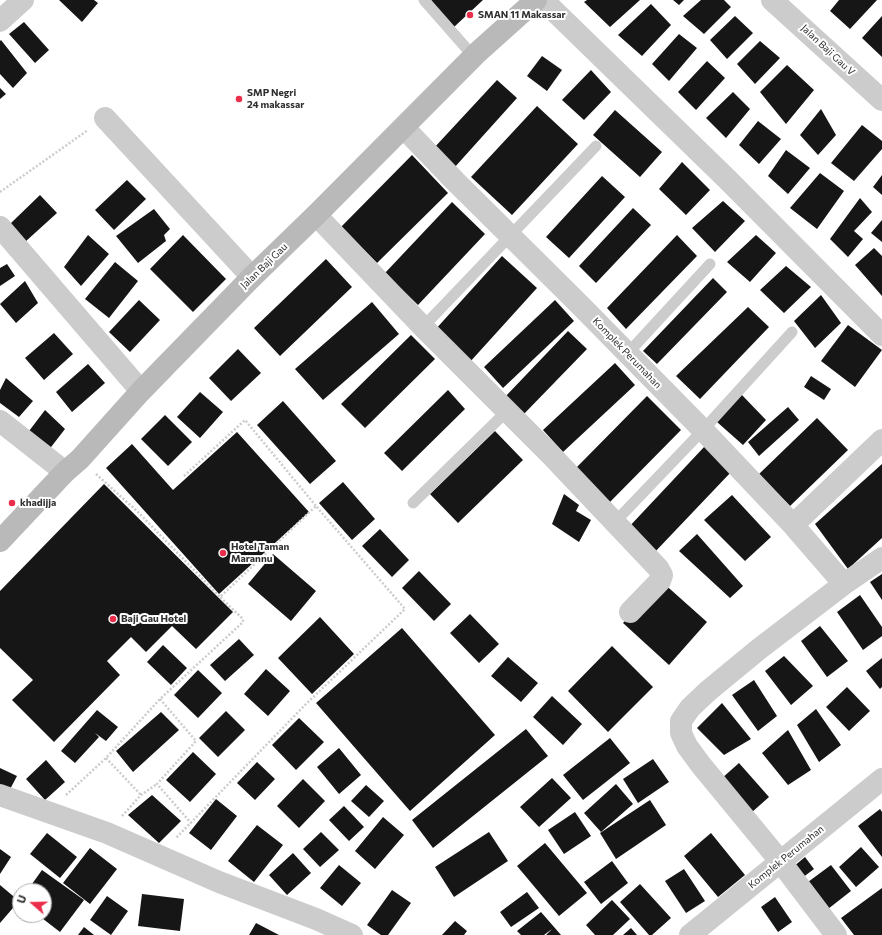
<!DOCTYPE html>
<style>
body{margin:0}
#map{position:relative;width:882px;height:935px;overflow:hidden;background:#fff;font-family:Commissioner,sans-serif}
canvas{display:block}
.north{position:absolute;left:12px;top:883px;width:40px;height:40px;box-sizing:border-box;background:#fff;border:1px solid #acacac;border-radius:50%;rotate:290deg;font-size:11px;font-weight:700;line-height:16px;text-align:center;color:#2f2f2f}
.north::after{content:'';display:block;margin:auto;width:14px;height:18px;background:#ea2d4a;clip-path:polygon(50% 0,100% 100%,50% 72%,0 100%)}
</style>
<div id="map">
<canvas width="882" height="935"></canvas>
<div class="north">U</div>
</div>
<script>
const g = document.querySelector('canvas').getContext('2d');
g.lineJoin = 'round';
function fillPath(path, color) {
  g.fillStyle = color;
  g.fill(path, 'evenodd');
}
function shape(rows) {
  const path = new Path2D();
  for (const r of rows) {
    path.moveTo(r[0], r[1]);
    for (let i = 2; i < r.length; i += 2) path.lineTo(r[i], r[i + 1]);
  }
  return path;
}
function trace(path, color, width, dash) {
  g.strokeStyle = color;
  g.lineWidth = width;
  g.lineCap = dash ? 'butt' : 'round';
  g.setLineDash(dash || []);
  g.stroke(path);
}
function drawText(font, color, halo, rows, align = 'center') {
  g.font = font + ' Commissioner,sans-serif';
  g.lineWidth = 4;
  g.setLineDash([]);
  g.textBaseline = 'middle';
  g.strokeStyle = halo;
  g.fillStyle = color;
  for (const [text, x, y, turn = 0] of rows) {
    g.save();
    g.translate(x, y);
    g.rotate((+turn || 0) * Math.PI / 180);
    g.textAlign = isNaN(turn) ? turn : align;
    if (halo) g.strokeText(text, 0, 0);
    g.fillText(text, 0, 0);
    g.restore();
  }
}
fillPath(shape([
 [59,0,94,0,98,3,82,22],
 [432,0,483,0,454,27,430,1],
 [587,0,640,0,610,27,584,2],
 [673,0,684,0,679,5],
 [701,0,724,0,731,7,704,34,683,16],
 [839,0,877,0,850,29,830,11],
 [651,4,671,25,642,56,618,35],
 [735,16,753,33,727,59,710,40],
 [882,16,882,57,862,38],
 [24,22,49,50,35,63,9,34],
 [679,34,697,48,669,81,652,64],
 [1,40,27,73,13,88,0,74,0,41],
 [760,41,780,58,755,84,737,64],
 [542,56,562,70,547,91,527,76],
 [707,61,725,78,696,110,678,92],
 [787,65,814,90,786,124,760,92],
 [591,70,611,92,584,120,562,100],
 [497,80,517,98,454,168,433,149],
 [0,88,6,94,0,99],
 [733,92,750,109,726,138,706,118],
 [537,106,578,144,512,215,471,177],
 [821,109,836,135,818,155,800,135],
 [615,110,662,152,640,177,593,135],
 [758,121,781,139,759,164,739,145],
 [862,125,882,141,882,149,854,181,831,163],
 [786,150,810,168,788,194,768,176],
 [412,155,448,193,377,263,341,227],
 [682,162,710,190,686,215,659,189],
 [820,173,844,191,817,229,790,208],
 [882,175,882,195,873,187],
 [602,176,625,197,569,258,546,237],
 [127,180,146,199,114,230,95,210],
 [40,195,57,213,25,242,10,224],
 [860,198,872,212,854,231,863,239,848,257,830,239],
 [723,201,745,221,715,252,692,228],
 [452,202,485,234,418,305,385,273],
 [633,208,651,225,596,283,579,266],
 [154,209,170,229,164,235,166,241,138,263,116,236],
 [882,220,882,242,871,233],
 [88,235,109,254,81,286,64,267],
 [183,235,226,279,193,312,150,269],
 [677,235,697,256,626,329,607,308],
 [756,235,776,253,750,282,727,262],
 [874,248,882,256,882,296,855,265],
 [502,256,537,288,469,363,434,331],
 [326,259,352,287,280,356,254,328],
 [115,262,138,281,109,318,85,299],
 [7,264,15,276,0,286,0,268],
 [786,266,811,287,784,313,760,290],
 [713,278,727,292,657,364,643,351],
 [25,281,38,303,16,323,0,304],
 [821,295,841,323,815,348,794,321],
 [139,300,160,320,130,352,109,332],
 [555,300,574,321,503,388,484,367],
 [372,302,399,334,323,400,295,369],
 [748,307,769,327,700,399,676,376],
 [848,325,882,350,855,387,821,361],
 [568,331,587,349,522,416,504,398],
 [54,333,73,354,44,380,25,358],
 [411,335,435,359,365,428,341,404],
 [238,349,261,373,231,401,209,378],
 [615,363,635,385,563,452,543,430],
 [88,364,105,383,72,412,56,392],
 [811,376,831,389,824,400,804,387],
 [6,378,33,401,19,417,0,403,0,390],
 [448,390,465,409,402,471,384,453],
 [200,392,223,412,200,438,177,417],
 [741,394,766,420,743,445,717,422],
 [647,396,681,430,610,502,576,468],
 [283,401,336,461,310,484,257,425],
 [788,407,799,420,759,456,748,442],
 [45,410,65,429,48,451,26,435],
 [165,415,192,442,168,466,141,439],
 [817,418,848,450,790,506,759,474],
 [495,431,523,460,458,523,430,494],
 [237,432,309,512,219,594,106,468,132,444,173,490],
 [705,446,732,471,653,554,627,529],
 [882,464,882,538,848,569,815,524],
 [343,482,375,519,352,540,319,503],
 [104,484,233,612,196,649,172,626,146,652,131,637,107,661,120,675,54,742,12,700,33,680,0,648,0,591],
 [564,494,579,505,576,511,591,520,579,542,552,524],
 [732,495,771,537,745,561,704,520],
 [380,529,409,560,392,577,362,546],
 [697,534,743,586,730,598,679,551],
 [273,554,316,591,291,621,248,584],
 [419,571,451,604,434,621,402,588],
 [882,574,882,600,870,582],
 [661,581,707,622,669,665,623,623],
 [860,595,882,627,882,636,863,650,837,612],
 [470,614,499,644,479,663,450,633],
 [320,617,354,654,312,694,278,658],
 [820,626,848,661,827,677,801,641],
 [402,628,495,735,410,811,316,703],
 [239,639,254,655,225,681,210,665],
 [163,645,187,668,171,685,147,662],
 [612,646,653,687,608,732,568,691],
 [784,656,813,686,791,705,765,671],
 [508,657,538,683,521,702,491,676],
 [882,658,882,687,880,689,866,671],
 [266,669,290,691,268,716,244,694],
 [198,670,222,693,198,718,174,695],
 [754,680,777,716,758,731,732,695],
 [847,687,870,711,849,731,826,707],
 [552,696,582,724,563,745,533,717],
 [722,703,751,739,724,755,697,728],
 [816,709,841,745,819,762,797,725],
 [97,710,118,727,106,741,95,733,99,737,75,763,61,751],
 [226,711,245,730,218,757,199,738],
 [161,712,179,730,133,772,116,751],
 [299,718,324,742,296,770,272,745],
 [526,729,548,756,433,848,412,820],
 [788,730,811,770,788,785,762,753],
 [610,738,630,763,583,800,563,775],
 [339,748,361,775,339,794,317,767],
 [193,752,216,774,190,802,166,780],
 [653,759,669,782,638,803,623,779],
 [46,760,65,782,45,800,26,779],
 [257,762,275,779,255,800,237,783],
 [739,763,769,797,751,813,721,779],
 [0,768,17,776,7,795,0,791],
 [552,778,571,798,539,827,520,807],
 [303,779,325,801,299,828,277,806],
 [616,784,633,804,601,832,584,813],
 [366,785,384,801,369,817,351,801],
 [152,795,181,821,159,843,128,815],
 [216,799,237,816,211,850,189,833],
 [650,800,666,825,616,859,600,833],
 [344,806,364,827,349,841,329,820],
 [880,809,882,812,882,857,858,826],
 [575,812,591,836,564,854,548,830],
 [383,817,404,835,375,869,355,851],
 [257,825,283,845,254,882,228,861],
 [321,832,339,850,320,867,303,849],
 [489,832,508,861,454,897,435,867],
 [47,833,77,857,60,878,30,854],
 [711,833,745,875,718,897,684,856],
 [545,843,587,893,559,916,517,866],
 [861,847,879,867,856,887,839,867],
 [90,848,117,869,90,904,63,883],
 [0,849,11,857,0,874],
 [293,853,311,873,287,895,269,875],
 [805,857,814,869,802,878,793,867],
 [612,861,628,883,601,904,584,882],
 [339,865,361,883,342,906,320,888],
 [831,865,851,891,828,909,808,882],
 [684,869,705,901,686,913,665,881],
 [42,870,84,900,60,932,38,915,44,915,44,891,27,891],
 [640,884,671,918,652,935,649,935,620,902],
 [0,885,19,901,0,923],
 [882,888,882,935,854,935,841,918],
 [392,890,411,903,388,935,381,935,367,925],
 [527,892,539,908,511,927,500,912],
 [142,894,184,899,180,931,138,926],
 [107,896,128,911,111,935,90,920],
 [775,897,792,922,778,932,761,907],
 [612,900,630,919,613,935,595,935,586,925],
 [541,912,561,935,546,935,552,929,544,935,521,935,517,931],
 [455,921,467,931,464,935,442,935],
 [256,923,279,935,249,935],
 [84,927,94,935,78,935],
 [631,928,637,935,623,935]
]), '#161616');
trace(shape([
 [0,192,88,130],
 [96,474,139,513,220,597],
 [184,476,245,420,316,506],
 [160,699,196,741,157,784,191,823],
 [106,758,141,795],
 [66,795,106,758,160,699,243,622,243,619,220,597,316,506,405,609,306,704,176,838],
 [122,816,141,795,157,784]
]), '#ccc', 2.5, [2, 2]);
trace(shape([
 [424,0,474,57],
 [423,327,596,146],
 [628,353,710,264],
 [413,503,507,411],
 [615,522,703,430,792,332]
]), '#ccc', 11);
trace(shape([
 [543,0,727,179,882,335],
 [772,0,882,100],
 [0,21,23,0],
 [105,118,252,277],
 [404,128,455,181,580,305,703,430,793,525,844,584],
 [316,215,423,327,551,455,658,568,662,575,660,581,630,612],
 [0,227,141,391],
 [0,421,65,472],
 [793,525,882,440],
 [0,795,107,833,219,882,316,919,352,935],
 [690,935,882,779],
 [836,935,780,861,701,765,687,746,681,733,681,721,690,708,708,691,759,649,844,584,882,558]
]), '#ccc', 22);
trace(shape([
 [0,541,65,472,80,459,141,391,252,277,316,215,478,52,536,0]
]), '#b9b9b9', 22);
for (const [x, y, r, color] of [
 [470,15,4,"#ea2d4a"],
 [239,99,4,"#ea2d4a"],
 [12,503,4,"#ea2d4a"],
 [223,553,4,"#ea2d4a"],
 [113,619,4,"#ea2d4a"]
]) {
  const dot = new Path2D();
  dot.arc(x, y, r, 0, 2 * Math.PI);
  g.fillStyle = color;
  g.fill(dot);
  trace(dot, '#fff', 1.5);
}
drawText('bold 10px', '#2f2f2f', '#fff', [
 ["SMAN 11 Makassar",478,15],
 ["SMP Negri",247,93],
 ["24 makassar",247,105],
 ["khadijja",20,503],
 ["Hotel Taman",231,547],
 ["Marannu",231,559],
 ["Baji Gau Hotel",121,619]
], 'left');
drawText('10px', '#2f2f2f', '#fff', [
 ["Jalan Baji Gau V",828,50,43],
 ["Jalan Baji Gau",264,266,-44],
 ["Komplek Perumahan",627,353,46],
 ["Komplek Perumahan",786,857,-39]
]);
</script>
